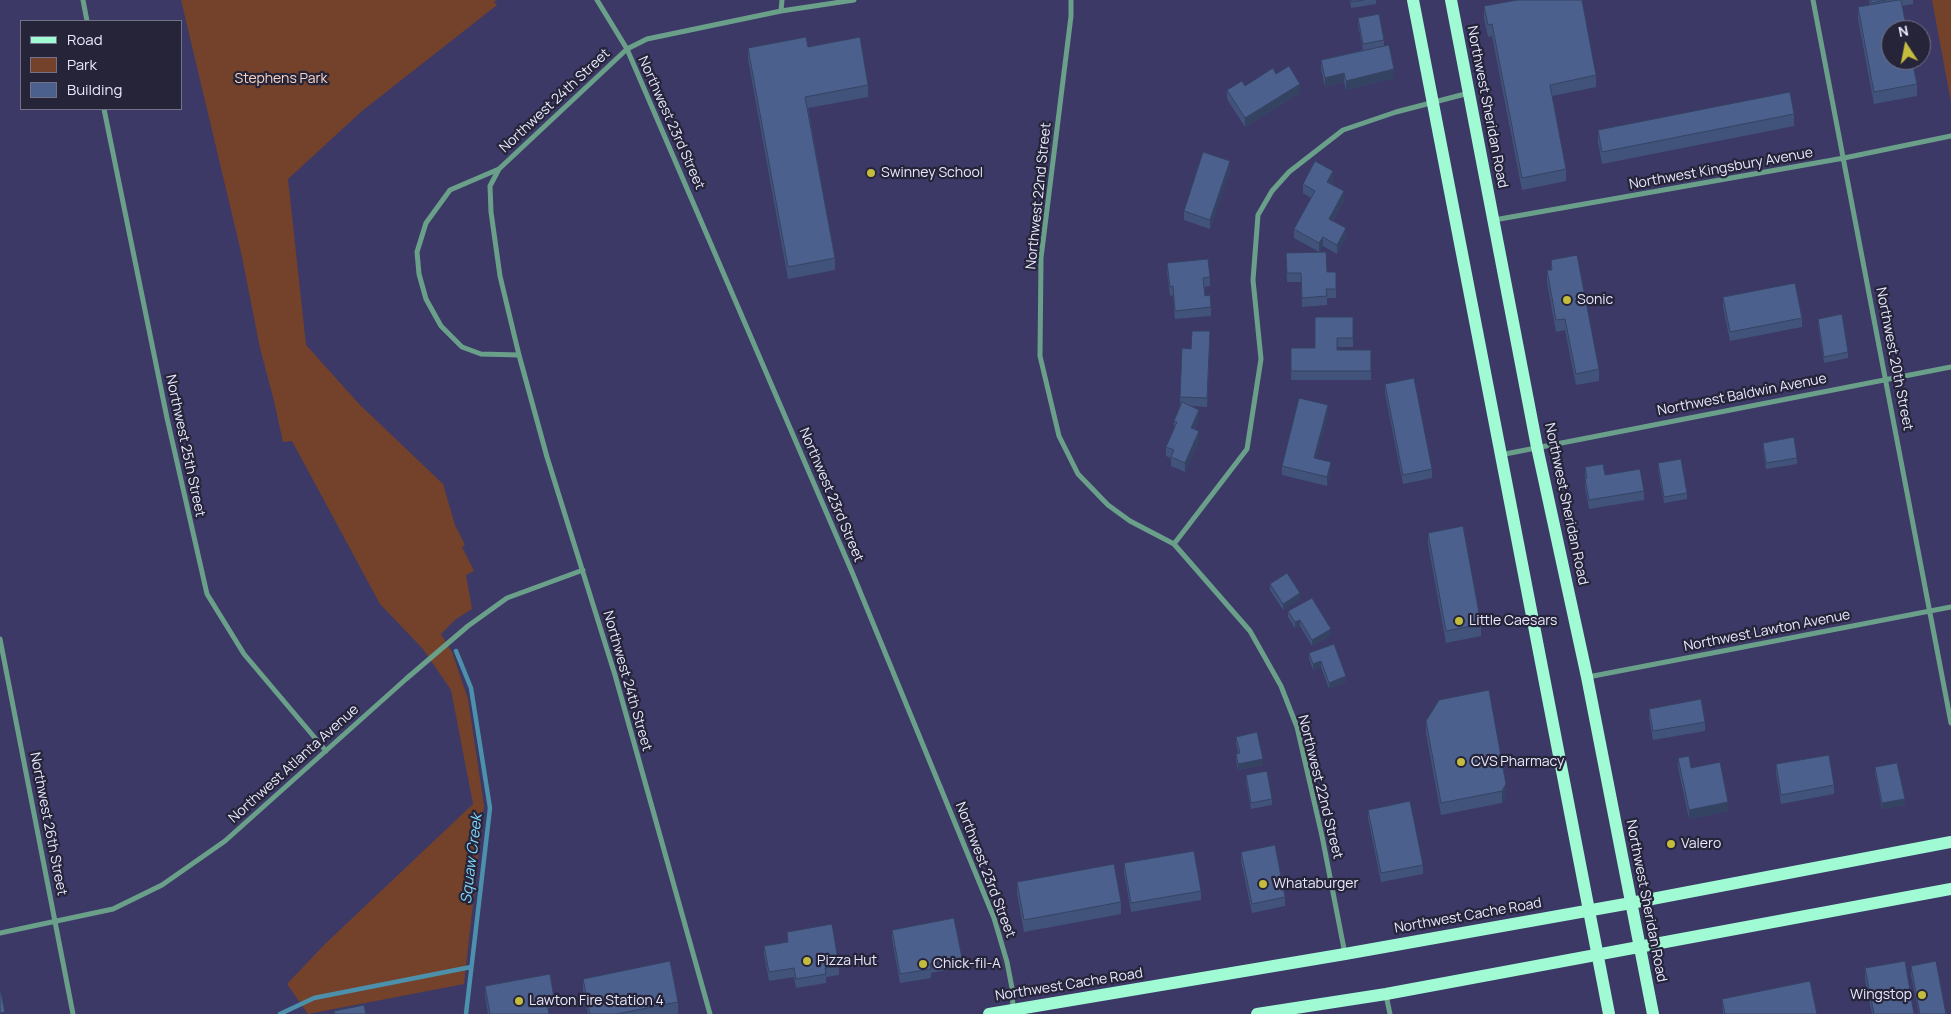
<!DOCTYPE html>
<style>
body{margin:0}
#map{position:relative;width:1951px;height:1014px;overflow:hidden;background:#3c3967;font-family:Manrope,sans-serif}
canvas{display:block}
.legend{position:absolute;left:20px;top:20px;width:162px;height:90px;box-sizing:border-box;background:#252439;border:1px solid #737288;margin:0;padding:6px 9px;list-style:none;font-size:15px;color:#e7e7fe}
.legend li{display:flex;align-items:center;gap:10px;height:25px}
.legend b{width:25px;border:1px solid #737288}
.north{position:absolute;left:1881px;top:20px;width:50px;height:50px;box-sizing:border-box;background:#252439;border:1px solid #737288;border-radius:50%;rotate:349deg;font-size:14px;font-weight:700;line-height:20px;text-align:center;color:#e7e7fe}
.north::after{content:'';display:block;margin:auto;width:18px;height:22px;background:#c4bc3d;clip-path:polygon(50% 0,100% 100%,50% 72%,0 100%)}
</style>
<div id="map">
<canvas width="1951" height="1014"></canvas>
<ul class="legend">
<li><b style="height:6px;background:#a0fbd4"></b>Road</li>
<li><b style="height:14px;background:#74422a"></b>Park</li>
<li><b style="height:14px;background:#4c608e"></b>Building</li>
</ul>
<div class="north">N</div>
</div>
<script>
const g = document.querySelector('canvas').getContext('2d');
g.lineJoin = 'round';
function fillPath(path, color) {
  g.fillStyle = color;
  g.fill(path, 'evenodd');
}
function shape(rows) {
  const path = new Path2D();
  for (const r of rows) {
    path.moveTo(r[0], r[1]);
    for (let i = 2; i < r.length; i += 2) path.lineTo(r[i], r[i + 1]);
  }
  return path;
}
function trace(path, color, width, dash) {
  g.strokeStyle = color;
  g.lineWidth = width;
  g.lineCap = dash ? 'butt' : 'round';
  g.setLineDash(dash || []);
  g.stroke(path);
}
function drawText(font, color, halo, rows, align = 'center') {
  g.font = font + ' Manrope,sans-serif';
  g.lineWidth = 4.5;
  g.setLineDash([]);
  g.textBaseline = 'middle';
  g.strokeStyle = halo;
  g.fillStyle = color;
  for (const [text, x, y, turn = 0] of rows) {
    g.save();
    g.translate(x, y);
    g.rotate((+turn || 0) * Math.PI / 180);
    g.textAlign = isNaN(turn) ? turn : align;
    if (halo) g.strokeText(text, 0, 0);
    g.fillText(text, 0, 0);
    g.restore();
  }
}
fillPath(shape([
 [181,0,497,0,494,2,497,5,362,111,288,179,306,345,360,405,443,484,455,525,465,545,462,547,474,571,466,575,472,609,456,619,441,634,452,652,468,699,484,806,464,984,308,1014,287,984,325,944,473,804,451,690,423,649,380,604,292,441,283,442,274,401,260,348,241,252],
 [1932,0,1951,0,1951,102]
]), '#74422a');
trace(shape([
 [456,651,471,688,490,808,466,1014],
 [280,1014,314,998,471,967]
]), '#4d90ab', 4.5);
trace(shape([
 [83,0,87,21],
 [597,0,627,49,852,572,994,918,1007,962,1012,988,1013,1009],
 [1071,0,1071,16,1041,258,1040,356,1059,436,1078,474,1108,505,1130,521,1174,544,1250,631,1281,686,1297,727,1322,836,1345,954],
 [1813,0,1951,723],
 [781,11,782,0],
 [104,109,167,418,207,594,244,654,326,751],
 [499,169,490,186,491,212,500,276,519,355,547,457,615,675,710,1014],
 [1494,220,1844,158,1951,136],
 [519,355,481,354,462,347,441,326,426,299,419,274,417,252,426,223,450,190,499,169,627,49,647,39,781,11,854,0],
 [1500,455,1951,367],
 [1174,544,1247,449,1261,359,1253,280,1258,215,1272,191,1289,172,1343,130,1396,112,1469,93],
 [0,639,73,1014],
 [1588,677,1951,607],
 [0,933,113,909,162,885,225,841,406,679,468,626,507,598,583,570],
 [1386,995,1390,1014]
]), '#6aa089', 5);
trace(shape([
 [1413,0,1609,1014],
 [1451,0,1537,447,1587,677,1653,1014],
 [989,1014,1345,954,1631,903,1951,842],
 [1257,1014,1386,994,1951,889]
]), '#a0fbd4', 12);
fillPath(shape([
 [1350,0,1376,0,1376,4,1351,8],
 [1869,0,1913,0,1913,4,1902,6,1917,84,1917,96,1874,104,1858,19,1858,7,1870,5],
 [1484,6,1596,75,1596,87,1552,96,1566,169,1566,181,1522,190,1492,36,1488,37,1484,18],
 [1358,18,1384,40,1384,46,1394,78,1346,90,1344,82,1325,87,1321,69,1321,60,1363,50,1358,24],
 [808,47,868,85,868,97,808,108,835,258,835,270,788,279,748,59,748,48],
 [1276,74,1300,93,1245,127,1227,99,1227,90,1245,86],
 [1794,114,1794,126,1602,164,1598,142,1598,130],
 [1230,170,1210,229,1184,220,1184,211],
 [1333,180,1331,184,1344,200,1333,221,1346,237,1337,254,1323,246,1319,252,1294,238,1294,229,1311,198,1303,193,1303,184],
 [1286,253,1327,272,1336,272,1336,298,1327,298,1327,305,1302,307,1301,282,1287,282],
 [1551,260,1599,369,1599,381,1576,385,1565,330,1556,332,1547,282,1547,270,1551,270],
 [1167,263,1210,277,1210,286,1204,287,1205,296,1211,307,1211,316,1175,319,1173,295,1170,296,1167,272],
 [1723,297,1802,318,1802,327,1730,341,1723,306],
 [1353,317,1353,347,1337,347,1337,350,1371,350,1371,380,1291,380,1291,348,1315,348],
 [1818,319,1848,352,1848,358,1824,363,1818,325],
 [1210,340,1207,407,1192,406,1199,419,1195,429,1199,440,1185,472,1171,466,1171,458,1166,456,1166,447,1174,430,1174,421,1180,406,1180,397,1191,349],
 [1385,384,1432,469,1432,478,1403,484,1385,393],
 [1328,414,1316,458,1331,471,1327,486,1282,475,1282,466],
 [1763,443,1797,458,1797,464,1766,469,1763,449],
 [1658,463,1687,493,1687,499,1664,503,1658,469],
 [1585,467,1644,491,1644,500,1589,509,1585,487],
 [1428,533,1481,624,1481,636,1446,643,1428,544],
 [1270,584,1300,599,1283,610,1270,590],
 [1288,611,1331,635,1312,646,1300,626,1295,628,1288,617],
 [1334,644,1346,682,1329,689,1321,667,1313,670,1309,659,1309,653],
 [1439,700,1506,796,1502,803,1441,815,1426,733,1426,721],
 [1649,709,1705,722,1705,731,1653,740,1649,718],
 [1236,737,1263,765,1238,770,1236,760,1236,754,1238,753,1236,743],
 [1678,758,1691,768,1728,811,1689,819,1678,767],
 [1776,764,1834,785,1834,794,1781,804,1776,773],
 [1875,767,1905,805,1882,809,1875,773],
 [1246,775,1272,799,1272,805,1251,809,1246,781],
 [1368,810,1423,865,1423,874,1381,882,1368,818],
 [1241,852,1285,897,1285,906,1252,913,1241,861],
 [1124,863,1201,891,1201,900,1131,912,1124,872],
 [1017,882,1121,902,1121,914,1024,932,1017,893],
 [892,930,962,958,962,967,931,973,931,978,900,983,892,939],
 [787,932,839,966,839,975,826,977,826,983,796,988,794,977,769,981,764,955,764,946,787,942],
 [1911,966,1946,1014,1919,1014,1911,975],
 [1865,968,1914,1014,1872,1014,1865,980],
 [583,979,678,1002,678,1014,588,1014,583,991],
 [485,986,554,998,554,1007,548,1008,549,1014,488,1014,485,995],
 [1722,999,1817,1014,1723,1014]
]), '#41537a');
fillPath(shape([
 [1394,69,1394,78,1346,90,1346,81],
 [1344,73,1344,82,1325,87,1325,78],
 [1300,84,1300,93,1245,127,1245,118],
 [1230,161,1230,170,1210,229,1210,220],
 [1333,171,1333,180,1327,191,1327,182],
 [1344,191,1344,200,1329,228,1329,219],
 [1346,228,1346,237,1337,254,1337,245],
 [1323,237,1323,246,1319,252,1319,243],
 [1328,405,1328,414,1314,467,1314,458],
 [1199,410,1199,419,1191,437,1191,428],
 [1199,431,1199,440,1185,472,1185,463],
 [1331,462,1331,471,1327,486,1327,477],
 [1300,593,1300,599,1283,610,1283,604],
 [1300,620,1300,626,1295,628,1295,622],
 [1331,629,1331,635,1312,646,1312,640],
 [1321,661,1321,667,1313,670,1313,664],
 [1346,676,1346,682,1329,689,1329,683],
 [1263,759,1263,765,1238,770,1238,764],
 [1506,784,1506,796,1502,803,1502,791],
 [1905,799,1905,805,1882,809,1882,803],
 [1728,802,1728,811,1689,819,1689,810]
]), '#354363');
const building = shape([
 [1351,0,1364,0,1351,2,1351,0],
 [1517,0,1582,0,1596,75,1550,85,1566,169,1522,178,1492,24,1488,25,1484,6,1517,0],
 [1871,0,1886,0,1871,3,1871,0],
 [1898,0,1901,0,1907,30,1891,30,1891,60,1912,60,1917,84,1874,92,1858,7,1898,0],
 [1379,14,1384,40,1363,44,1358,18,1379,14],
 [806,37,808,47,860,37,868,85,805,97,835,258,788,267,748,48,806,37],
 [1389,45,1394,69,1346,81,1344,73,1325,78,1321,60,1389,45],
 [1289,66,1300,84,1245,118,1227,90,1242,81,1245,86,1273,68,1276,74,1289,66],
 [1790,92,1794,114,1602,152,1598,130,1790,92],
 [1203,152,1230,161,1210,220,1184,211,1203,152],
 [1315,161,1333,171,1327,182,1344,191,1329,219,1346,228,1337,245,1323,237,1319,243,1294,229,1315,191,1303,184,1315,161],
 [1326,252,1327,272,1336,272,1336,289,1326,289,1327,296,1302,298,1301,273,1287,273,1286,253,1326,252],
 [1577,255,1599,369,1576,374,1565,319,1556,320,1547,270,1552,270,1551,260,1577,255],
 [1208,259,1210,277,1203,278,1205,296,1210,295,1211,307,1175,311,1173,286,1170,287,1167,263,1208,259],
 [1795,283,1802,318,1730,332,1723,297,1795,283],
 [1842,314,1848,352,1824,357,1818,319,1842,314],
 [1315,317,1353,317,1353,338,1337,338,1337,350,1371,350,1371,371,1291,371,1291,348,1315,348,1315,317],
 [1192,331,1210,331,1207,398,1180,397,1182,348,1191,349,1192,331],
 [1414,378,1432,469,1403,475,1385,384,1414,378],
 [1299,398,1328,405,1314,458,1331,462,1327,477,1282,466,1299,398],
 [1182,402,1199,410,1191,428,1199,431,1185,463,1171,457,1174,450,1166,447,1177,422,1174,421,1182,402],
 [1794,437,1797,458,1766,463,1763,443,1794,437],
 [1681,459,1687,493,1664,497,1658,463,1681,459],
 [1603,464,1605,475,1640,469,1644,491,1589,500,1585,478,1587,478,1585,467,1603,464],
 [1463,526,1481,624,1446,631,1428,533,1463,526],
 [1287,573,1300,593,1283,604,1270,584,1287,573],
 [1312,598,1331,629,1312,640,1300,620,1295,622,1288,611,1312,598],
 [1334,644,1346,676,1329,683,1321,661,1313,664,1309,653,1334,644],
 [1489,690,1506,784,1502,791,1441,803,1426,721,1439,700,1489,690],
 [1701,699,1705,722,1653,731,1649,709,1701,699],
 [1257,732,1263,759,1238,764,1236,754,1240,753,1236,737,1257,732],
 [1829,755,1834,785,1781,795,1776,764,1829,755],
 [1689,756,1691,768,1720,762,1728,802,1689,810,1678,758,1689,756],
 [1897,763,1905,799,1882,803,1875,767,1897,763],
 [1267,771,1272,799,1251,803,1246,775,1267,771],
 [1410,801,1423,865,1381,873,1368,810,1410,801],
 [1275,845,1285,897,1252,904,1241,852,1275,845],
 [1194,851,1201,891,1131,903,1124,863,1194,851],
 [1114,864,1121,902,1024,920,1017,882,1114,864],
 [954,918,962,958,930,964,931,969,900,974,892,930,954,918],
 [832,924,839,966,825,968,826,974,796,979,794,968,769,972,764,946,788,942,787,932,832,924],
 [670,961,678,1002,616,1014,590,1014,583,979,670,961],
 [1905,961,1914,1014,1874,1014,1865,968,1905,961],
 [1936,961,1946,1014,1920,1014,1911,966,1936,961],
 [550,974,554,998,546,999,549,1014,490,1014,485,986,550,974],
 [1810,981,1817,1014,1725,1014,1722,999,1810,981],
 [0,988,5,1012,0,1013,0,988],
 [364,1005,366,1014,335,1014,334,1011,364,1005]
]);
fillPath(building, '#4c608e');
trace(building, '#354363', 1);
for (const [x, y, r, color] of [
 [871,173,5,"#c4bc3d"],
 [1567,300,5,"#c4bc3d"],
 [1459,621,5,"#c4bc3d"],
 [1461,762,5,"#c4bc3d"],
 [1671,844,5,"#c4bc3d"],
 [1263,884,5,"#c4bc3d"],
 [807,961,5,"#c4bc3d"],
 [923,964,5,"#c4bc3d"],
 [1922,995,5,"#c4bc3d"],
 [519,1001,5,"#c4bc3d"]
]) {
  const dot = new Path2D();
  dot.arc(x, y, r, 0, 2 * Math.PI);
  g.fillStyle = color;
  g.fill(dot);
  trace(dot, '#252439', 2);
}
drawText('14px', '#f9d3c2', '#252439', [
 ["Stephens Park",281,79]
]);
drawText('14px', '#e7e7fe', '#252439', [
 ["Northwest 24th Street",555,101,-43],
 ["Northwest Sheridan Road",1487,107,79],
 ["Northwest 23rd Street",671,123,66],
 ["Northwest Kingsbury Avenue",1721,169,-10],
 ["Northwest 22nd Street",1039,196,-84],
 ["Northwest 20th Street",1894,359,79],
 ["Northwest Baldwin Avenue",1742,395,-11],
 ["Northwest 25th Street",185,446,78],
 ["Northwest 23rd Street",831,495,67],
 ["Northwest Sheridan Road",1566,504,78],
 ["Northwest Lawton Avenue",1767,631,-11],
 ["Northwest 24th Street",627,681,74],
 ["Northwest Atlanta Avenue",294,764,-42],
 ["Northwest 22nd Street",1320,787,76],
 ["Northwest 26th Street",48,824,79],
 ["Northwest 23rd Street",985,870,69],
 ["Northwest Sheridan Road",1646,901,79],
 ["Northwest Cache Road",1468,916,-10],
 ["Northwest Cache Road",1069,985,-9]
]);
drawText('14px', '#e7e7fe', '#252439', [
 ["Swinney School",881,173],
 ["Sonic",1577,300],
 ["Little Caesars",1469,621],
 ["CVS Pharmacy",1471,762],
 ["Valero",1681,844],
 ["Whataburger",1273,884],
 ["Pizza Hut",817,961],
 ["Chick-fil-A",933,964],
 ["Wingstop",1912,995,"right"],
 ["Lawton Fire Station 4",529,1001]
], 'left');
drawText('italic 15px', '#7fd6f8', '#252439', [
 ["Squaw Creek",472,859,-83]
]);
</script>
